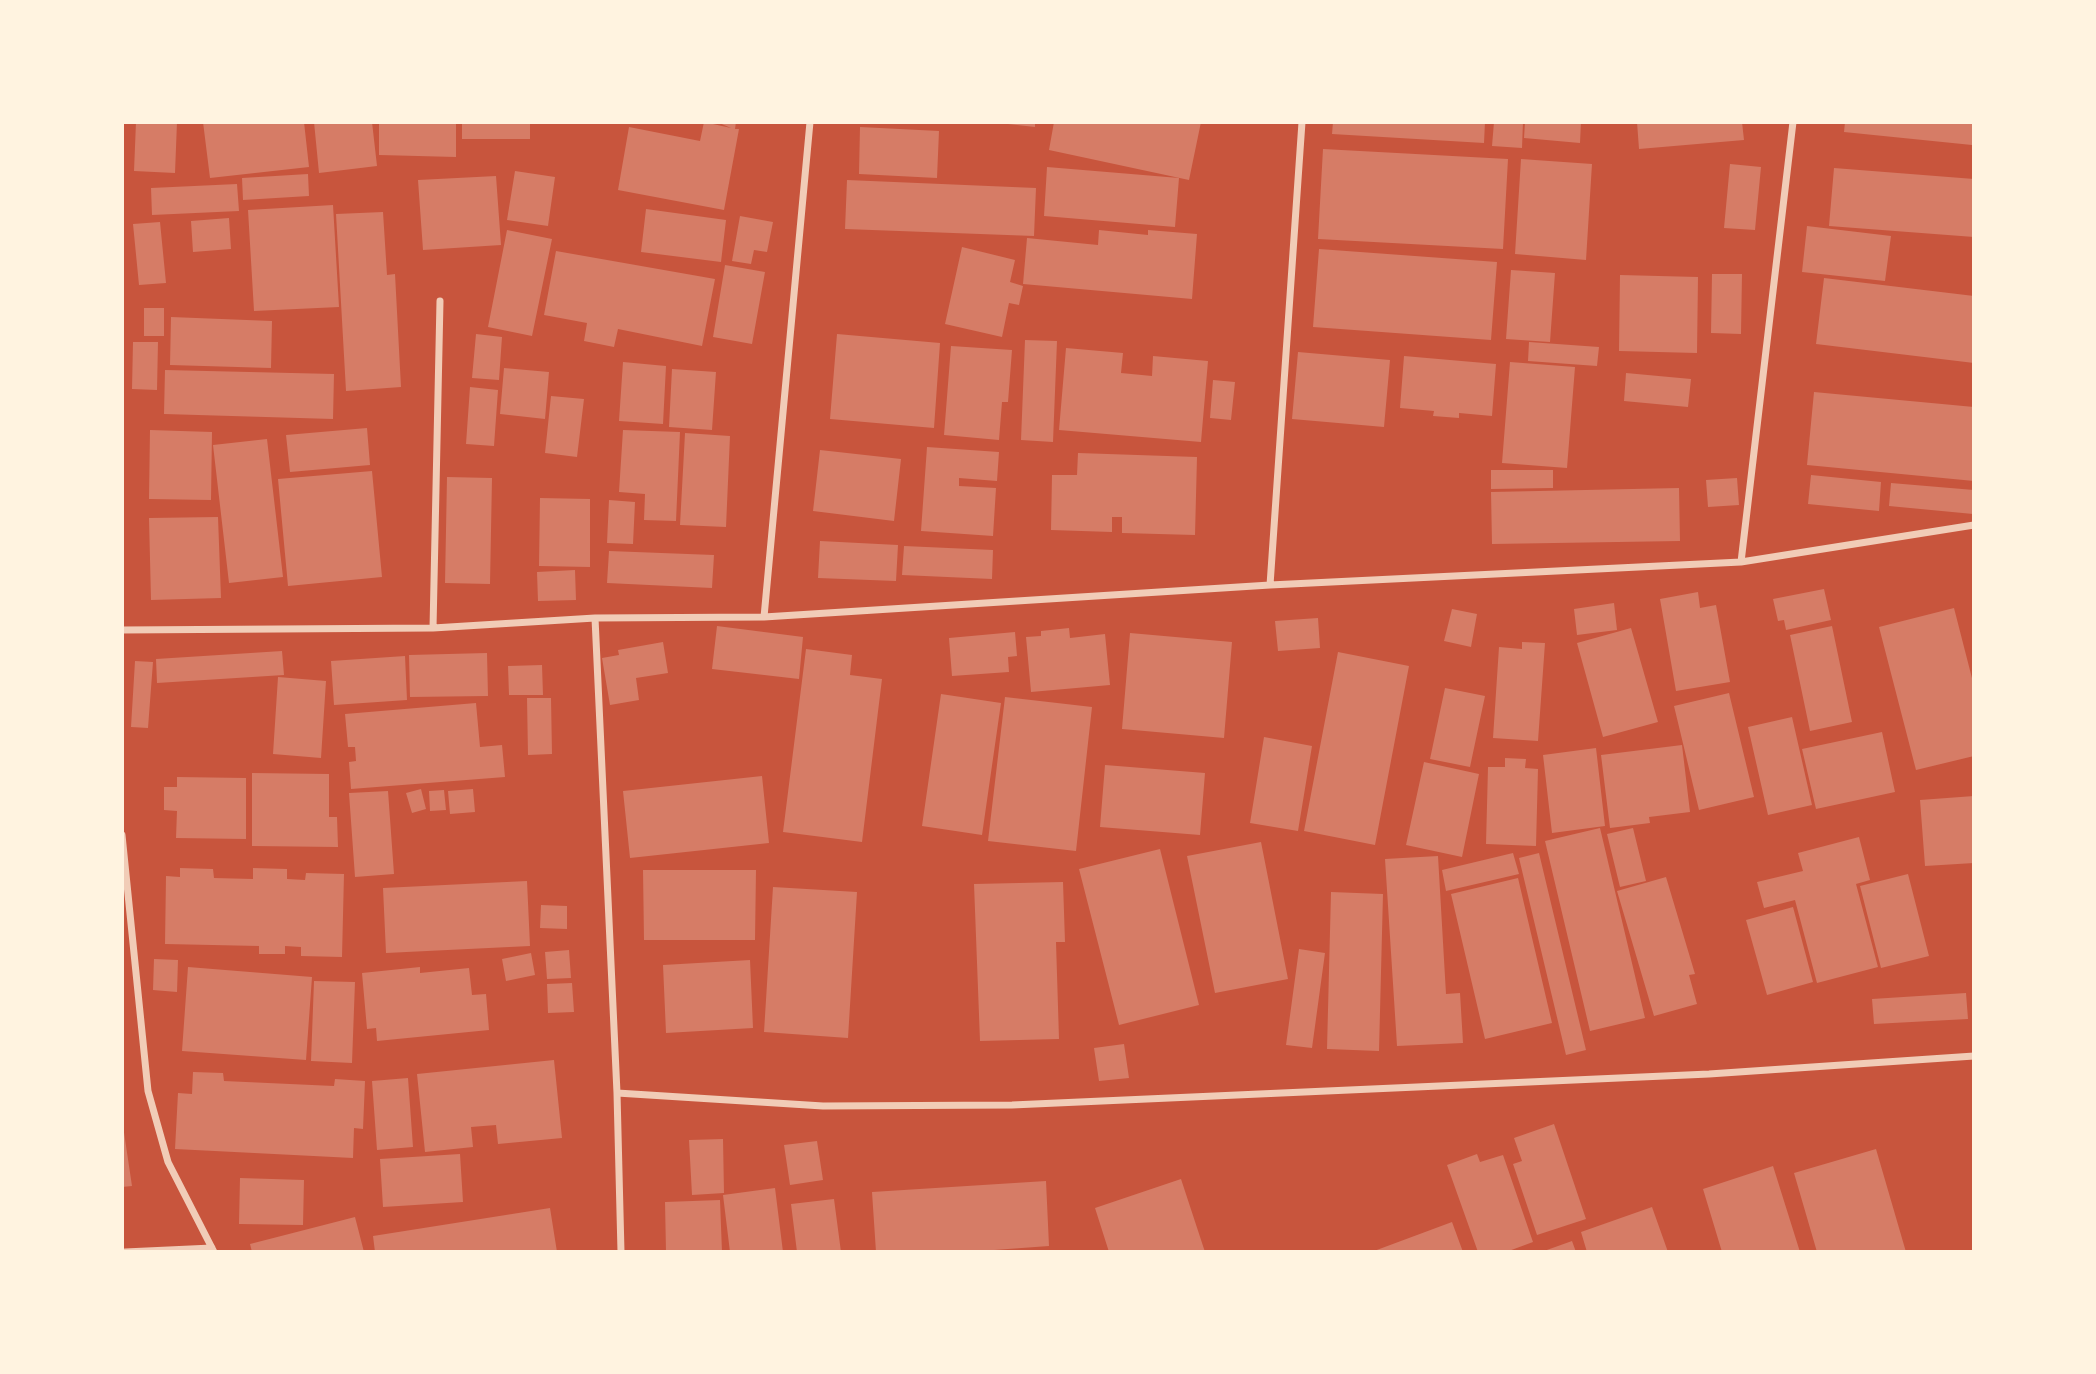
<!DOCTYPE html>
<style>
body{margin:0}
#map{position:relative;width:2096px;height:1374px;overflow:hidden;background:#c8553d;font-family:"Space Grotesk",sans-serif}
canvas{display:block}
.frame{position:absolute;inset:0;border:124px solid #fff3e0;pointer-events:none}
</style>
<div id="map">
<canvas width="2096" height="1374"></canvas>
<div class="frame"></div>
</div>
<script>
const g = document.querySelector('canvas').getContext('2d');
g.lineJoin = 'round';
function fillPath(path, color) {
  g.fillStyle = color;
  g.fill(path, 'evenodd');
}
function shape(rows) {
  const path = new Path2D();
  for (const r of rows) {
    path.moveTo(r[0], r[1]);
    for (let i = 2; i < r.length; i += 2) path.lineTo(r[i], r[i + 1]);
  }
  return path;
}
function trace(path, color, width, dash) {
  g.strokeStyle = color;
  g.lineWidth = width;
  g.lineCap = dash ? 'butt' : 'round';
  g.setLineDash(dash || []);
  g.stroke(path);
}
fillPath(shape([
 [136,122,177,122,175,173,134,171],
 [203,122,304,122,309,167,210,178],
 [314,122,372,122,377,166,319,173],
 [379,122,456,122,456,157,379,155],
 [462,122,530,122,530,139,462,139],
 [704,122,731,128,717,122,736,122,735,129,739,129,724,210,618,190,629,127,700,141],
 [1008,122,1035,122,1035,127,1008,124],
 [1054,122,1201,122,1189,180,1049,150],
 [1333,122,1485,122,1484,143,1332,134],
 [1494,122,1523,122,1522,148,1492,146],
 [1525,122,1581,122,1580,143,1524,138],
 [1637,122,1742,122,1744,140,1639,149],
 [1845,122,1974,122,1972,145,1844,132],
 [860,127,939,131,937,178,859,174],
 [1323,149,1508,159,1503,249,1318,239],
 [1521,159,1592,164,1586,260,1515,254],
 [1730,164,1761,167,1755,230,1724,228],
 [1047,167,1179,178,1175,227,1044,216],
 [1834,168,1974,179,1974,237,1829,226],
 [515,171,555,177,548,226,507,220],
 [308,174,309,196,243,200,242,178],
 [496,176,501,245,423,250,418,180],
 [847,180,1036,188,1034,236,845,229],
 [237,184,239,211,152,215,151,188],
 [333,205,339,307,254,311,248,210],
 [646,209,726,220,721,262,641,252],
 [383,212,387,275,395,274,401,387,346,391,336,214],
 [740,216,773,222,767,252,754,250,751,264,732,261],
 [229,218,231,249,193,252,191,221],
 [160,222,166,283,139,285,133,224],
 [1807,226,1891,236,1885,281,1802,272],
 [507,230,552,239,532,336,488,327],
 [1099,230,1148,235,1148,230,1197,234,1192,299,1023,284,1027,238,1098,245],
 [962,247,1015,260,1010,282,1023,286,1019,305,1009,303,1002,337,945,324],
 [1319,249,1497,262,1491,340,1313,327],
 [556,251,715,279,702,346,618,329,614,347,584,341,587,323,544,315],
 [725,265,765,272,752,344,713,337],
 [1511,270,1555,273,1550,342,1506,339],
 [1712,274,1742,274,1741,334,1711,333],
 [1620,275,1698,277,1697,353,1619,351],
 [1824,278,1974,296,1974,363,1816,344],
 [144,308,164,308,164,336,144,336],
 [171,317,272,321,271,368,170,365],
 [476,334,502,337,499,380,472,378],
 [837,334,940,343,934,428,830,419],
 [1025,340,1057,341,1053,442,1021,440],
 [133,342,158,342,157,390,132,389],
 [1529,342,1599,347,1597,366,1528,361],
 [951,346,1012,350,1008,402,1002,402,999,440,944,435],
 [1066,348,1123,353,1121,373,1152,376,1153,356,1208,361,1201,442,1059,430],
 [1298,352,1390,360,1384,427,1292,419],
 [1404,356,1496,364,1492,416,1459,413,1459,418,1433,416,1434,411,1400,408],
 [623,362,666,366,663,424,619,421],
 [1510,362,1575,367,1567,468,1502,463],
 [504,368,549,372,545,419,500,414],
 [672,369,716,372,712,430,669,427],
 [165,370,334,374,333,419,164,414],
 [1626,373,1691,379,1688,407,1624,401],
 [1213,380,1235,382,1231,420,1210,418],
 [470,387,498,390,494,446,466,444],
 [1814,392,1974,407,1974,481,1807,465],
 [551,396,584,399,577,457,545,453],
 [367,428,370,465,290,472,286,435],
 [150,430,212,432,211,500,149,499],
 [623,430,680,432,676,521,644,520,645,494,619,492],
 [685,433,730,436,726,527,680,525],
 [267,439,283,577,229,583,213,445],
 [927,447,999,452,997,481,959,478,959,486,996,488,993,536,921,531],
 [820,450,901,459,894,521,813,511],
 [1078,453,1197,457,1195,535,1122,533,1122,517,1112,517,1112,532,1051,530,1052,475,1077,475],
 [1491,470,1553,470,1553,488,1491,489],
 [372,471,382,577,288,586,278,479],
 [1811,475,1881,482,1879,511,1808,504],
 [447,477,492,478,490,584,445,583],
 [1737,478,1739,505,1708,507,1706,480],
 [1891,483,1974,490,1973,514,1889,506],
 [1679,488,1680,541,1492,544,1491,492],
 [540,498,590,499,590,567,539,566],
 [609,500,635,502,633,544,607,543],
 [218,517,221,598,151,600,149,518],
 [820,541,898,545,896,581,818,578],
 [904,546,993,550,992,579,902,575],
 [609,551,714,555,712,588,607,583],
 [575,570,576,600,538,601,537,572],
 [1824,589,1831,620,1786,630,1784,620,1778,621,1773,599],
 [1698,592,1700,608,1716,605,1730,682,1676,691,1660,599],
 [1614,603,1617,630,1577,635,1574,609],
 [1954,608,1974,686,1974,756,1916,770,1879,627],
 [1452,609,1477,614,1471,647,1444,641],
 [1318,618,1320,648,1278,651,1275,621],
 [717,626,803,637,799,679,712,669],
 [1832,626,1852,722,1810,731,1790,635],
 [1069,628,1070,638,1105,634,1110,685,1031,692,1026,637,1041,636,1041,631],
 [1631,628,1658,722,1603,737,1577,643],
 [1015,632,1017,656,1008,657,1009,672,952,676,949,638],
 [1130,633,1232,642,1224,738,1122,729],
 [663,642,668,673,636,678,639,700,610,705,602,658,619,655,618,650],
 [1522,642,1545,643,1538,741,1493,738,1499,647,1522,649],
 [806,649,852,655,850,675,882,679,862,842,783,832],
 [282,651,284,675,157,683,156,659],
 [1338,652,1409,666,1375,845,1304,831],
 [487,653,488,696,410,697,409,655],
 [405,656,407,700,334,705,331,661],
 [135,661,153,662,148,728,131,727],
 [542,665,543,695,509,695,508,666],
 [278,677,326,681,321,758,273,754],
 [1445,688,1485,696,1470,767,1430,759],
 [1729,693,1754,797,1699,810,1674,706],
 [941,694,1001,703,982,835,922,826],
 [1005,697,1092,707,1076,851,988,841],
 [527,698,551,698,552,754,528,755],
 [476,703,480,747,502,745,505,777,351,789,349,762,356,761,355,747,348,747,345,714],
 [1792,717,1812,805,1768,815,1748,727],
 [1882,732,1895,792,1816,809,1802,749],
 [1264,737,1312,746,1298,831,1250,823],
 [1682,745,1690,812,1649,817,1650,823,1610,828,1601,755],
 [1596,748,1605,826,1552,833,1543,755],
 [1505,758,1526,759,1525,768,1538,769,1536,846,1486,844,1488,767,1505,767],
 [1424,762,1479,774,1462,857,1406,845],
 [1105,765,1205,773,1200,835,1100,827],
 [252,773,329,774,329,817,337,817,338,847,252,846],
 [762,776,769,843,630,858,623,791],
 [177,777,246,778,246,839,176,838,177,811,164,810,164,787,177,787],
 [421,789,426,809,412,813,406,793],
 [473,789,475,812,450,814,448,791],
 [444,790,446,810,430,811,429,791],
 [388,791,394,874,355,877,349,793],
 [1974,796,1974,863,1925,866,1920,800],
 [1600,828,1645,1018,1590,1031,1545,841],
 [1633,828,1646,881,1620,887,1607,834],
 [1859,837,1870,880,1856,884,1878,967,1817,983,1795,900,1764,908,1757,882,1803,871,1798,853],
 [1261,842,1288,979,1215,993,1187,856],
 [1160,849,1199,1005,1119,1025,1079,869],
 [1513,853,1519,874,1446,891,1442,870],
 [1539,853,1586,1050,1566,1055,1519,858],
 [1438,856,1446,994,1460,993,1463,1043,1397,1046,1385,859],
 [180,868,213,869,214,878,253,879,253,868,287,869,287,879,305,880,306,873,344,874,342,957,301,956,301,947,285,946,285,954,259,954,259,946,165,944,166,876,180,877],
 [643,870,756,870,755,940,644,940],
 [1908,874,1929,956,1881,968,1860,886],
 [1666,877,1695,974,1689,975,1697,1004,1654,1016,1617,891],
 [1518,878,1552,1023,1485,1039,1451,894],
 [527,881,530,946,386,953,383,888],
 [1063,882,1065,942,1056,942,1059,1039,980,1041,974,884],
 [773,887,857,892,848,1038,764,1032],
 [1331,892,1383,894,1379,1051,1327,1049],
 [541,905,567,906,567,929,540,928],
 [1793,907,1813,982,1767,995,1746,920],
 [1299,949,1325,953,1312,1048,1286,1045],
 [569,950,571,978,547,979,545,952],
 [531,953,535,975,506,981,502,959],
 [154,959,178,960,177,992,153,990],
 [750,960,753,1028,666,1033,663,965],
 [188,967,312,977,306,1060,182,1051],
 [420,967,420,973,469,968,472,995,486,994,489,1030,377,1041,376,1028,367,1029,362,973],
 [314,981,355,982,352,1063,311,1061],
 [572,983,574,1012,548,1013,547,984],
 [1966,993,1968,1019,1874,1024,1872,999],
 [1124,1044,1129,1078,1099,1081,1094,1048],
 [554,1060,562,1138,498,1144,496,1125,471,1127,473,1147,425,1152,417,1074],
 [193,1072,223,1073,224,1081,334,1086,335,1079,365,1081,363,1129,354,1128,353,1158,175,1149,178,1093,192,1094],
 [408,1078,413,1147,377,1150,372,1081],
 [122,1119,132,1186,122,1187],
 [1554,1124,1586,1219,1537,1235,1513,1164,1522,1161,1514,1138],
 [723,1139,724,1193,692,1195,689,1140],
 [817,1141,823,1180,790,1185,784,1145],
 [1876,1149,1906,1252,1817,1252,1794,1173],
 [460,1154,463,1202,383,1207,380,1159],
 [1477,1154,1480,1162,1503,1155,1533,1242,1506,1252,1478,1252,1447,1165],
 [1773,1166,1800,1252,1722,1252,1703,1189],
 [240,1178,304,1180,303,1225,239,1224],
 [1181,1179,1205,1252,1109,1252,1095,1208],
 [1046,1181,1049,1246,967,1252,876,1252,872,1192],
 [775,1188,783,1252,730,1252,723,1195],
 [834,1199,841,1252,797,1252,791,1204],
 [720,1200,722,1252,666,1252,665,1202],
 [1652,1207,1668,1252,1587,1252,1581,1232],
 [550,1208,557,1252,375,1252,373,1236],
 [355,1217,364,1252,252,1252,250,1244],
 [1452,1222,1463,1252,1374,1252,1374,1251],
 [1572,1241,1576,1252,1544,1252,1544,1251]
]), '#d67c66');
trace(shape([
 [1741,562,1793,122],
 [1270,585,1302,122],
 [764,617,810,122],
 [595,618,617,1093,621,1252],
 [433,628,440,301],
 [122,630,433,628,595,618,764,617,1270,585,1741,562,1974,525],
 [122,835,148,1091,168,1162,214,1252],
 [617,1093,823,1106,1012,1105,1709,1074,1974,1056],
 [125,1252,212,1248]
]), '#f1ccb7', 7);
</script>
